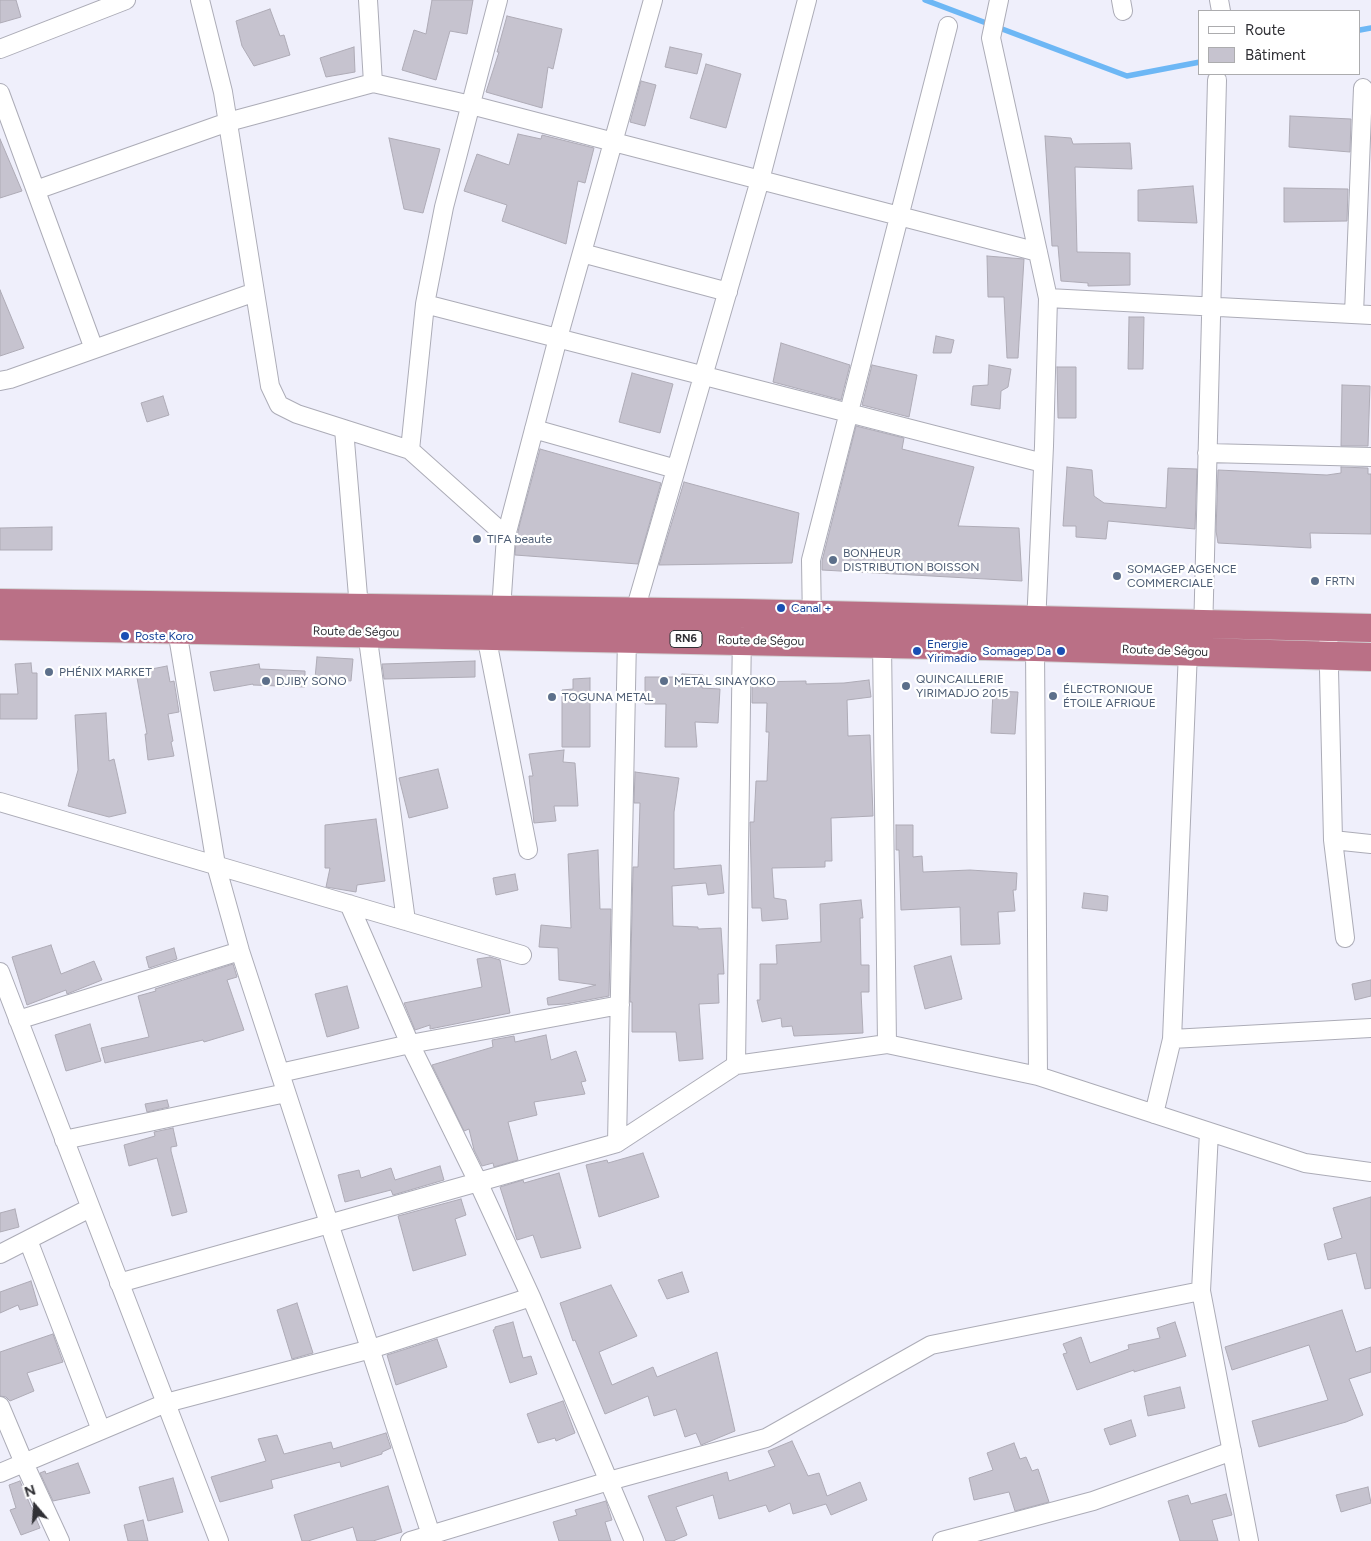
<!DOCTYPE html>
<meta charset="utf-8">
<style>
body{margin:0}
#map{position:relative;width:1371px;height:1541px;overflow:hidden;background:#efeffb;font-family:Figtree,sans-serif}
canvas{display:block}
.legend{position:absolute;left:1198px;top:10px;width:162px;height:65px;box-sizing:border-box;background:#fff;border:1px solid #acacae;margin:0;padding:6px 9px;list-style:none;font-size:15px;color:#303035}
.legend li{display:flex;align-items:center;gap:10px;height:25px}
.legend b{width:25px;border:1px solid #acacae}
.north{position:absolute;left:10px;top:1481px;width:50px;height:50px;-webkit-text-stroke:4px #fff;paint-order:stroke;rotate:342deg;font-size:14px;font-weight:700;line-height:20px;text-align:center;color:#303035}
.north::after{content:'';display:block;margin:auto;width:18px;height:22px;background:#303035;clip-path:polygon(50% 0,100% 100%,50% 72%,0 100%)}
</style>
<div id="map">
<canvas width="1371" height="1541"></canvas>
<ul class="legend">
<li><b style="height:6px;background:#fff"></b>Route</li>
<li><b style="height:14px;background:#c6c3cf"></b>Bâtiment</li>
</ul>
<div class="north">N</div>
</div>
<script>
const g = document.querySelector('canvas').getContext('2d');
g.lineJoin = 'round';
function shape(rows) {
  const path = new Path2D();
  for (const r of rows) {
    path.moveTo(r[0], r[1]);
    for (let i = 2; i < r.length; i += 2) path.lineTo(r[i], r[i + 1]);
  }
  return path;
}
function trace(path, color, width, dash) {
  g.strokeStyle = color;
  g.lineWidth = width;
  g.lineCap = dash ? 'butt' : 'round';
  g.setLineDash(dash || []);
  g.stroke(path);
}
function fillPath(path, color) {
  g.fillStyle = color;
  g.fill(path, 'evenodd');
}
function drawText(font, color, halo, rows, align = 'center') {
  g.font = font + ' Figtree,sans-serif';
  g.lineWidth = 4.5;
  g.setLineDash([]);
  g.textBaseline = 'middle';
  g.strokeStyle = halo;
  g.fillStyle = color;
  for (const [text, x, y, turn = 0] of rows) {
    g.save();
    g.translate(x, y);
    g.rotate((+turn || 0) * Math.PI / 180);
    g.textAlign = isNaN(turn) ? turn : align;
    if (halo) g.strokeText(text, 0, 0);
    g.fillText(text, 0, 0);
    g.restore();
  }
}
trace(shape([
 [925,0,1127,76,1200,62],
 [1360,30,1371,28]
]), '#6db7f5', 5.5);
const building = shape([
 [0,0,16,0,21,17,0,23,0,0],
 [432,0,473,0,467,34,450,31,436,80,402,70,414,30,426,34,432,0],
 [270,9,280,36,284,35,290,55,254,66,242,46,236,21,270,9],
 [507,16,562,29,553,69,548,67,542,108,486,92,499,52,497,52,507,16],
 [354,47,355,72,326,77,320,58,354,47],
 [670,47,702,54,697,74,665,67,670,47],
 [706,64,741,74,726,128,690,118,706,64],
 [641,81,656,85,645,126,630,122,641,81],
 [1290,116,1351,119,1350,152,1289,147,1290,116],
 [518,134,541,139,542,135,594,148,585,183,578,181,566,244,502,221,507,205,464,191,477,154,509,165,518,134],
 [1045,136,1071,138,1073,144,1130,143,1132,169,1075,167,1077,252,1130,253,1130,285,1088,286,1088,283,1061,281,1058,246,1052,246,1045,136],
 [389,138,440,149,423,213,404,209,389,138],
 [0,139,22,191,0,198,0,139],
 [1193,186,1197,223,1138,221,1138,190,1193,186],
 [1284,188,1348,189,1347,221,1284,222,1284,188],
 [987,256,1024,259,1018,358,1007,358,1004,297,988,297,987,256],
 [0,290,24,348,0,356,0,290],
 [1129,317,1144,317,1143,369,1128,369,1129,317],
 [936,336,954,340,951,353,933,353,936,336],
 [781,343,850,365,841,400,773,382,781,343],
 [872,365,917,375,909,417,862,405,872,365],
 [989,365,1011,369,1008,387,1001,391,1000,409,971,405,973,386,988,385,989,365],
 [1057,367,1076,367,1076,418,1058,418,1057,367],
 [632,373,673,384,660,433,619,422,632,373],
 [1342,385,1370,386,1368,446,1341,446,1342,385],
 [163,396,169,415,147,422,141,403,163,396],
 [856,426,904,438,902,449,974,467,958,526,1019,528,1022,581,822,570,822,561,856,426],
 [540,449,661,483,638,564,515,555,516,541,520,523,540,449],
 [1067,467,1092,470,1094,496,1104,503,1166,508,1168,468,1197,469,1195,529,1108,521,1106,539,1076,537,1076,526,1063,526,1067,467],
 [1341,467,1368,468,1368,474,1371,474,1371,534,1310,533,1311,548,1218,543,1216,531,1218,470,1327,475,1341,473,1341,467],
 [684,482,799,513,792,563,659,565,684,482],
 [52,527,52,550,0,550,0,528,52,527],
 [317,657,353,659,351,681,315,678,317,657],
 [475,661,475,677,384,679,382,664,475,661],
 [31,663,32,673,37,673,37,719,0,719,0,694,18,694,15,664,31,663],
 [259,664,260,669,305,671,305,687,253,685,253,684,214,691,210,672,259,664],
 [167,666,170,682,174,681,179,712,168,714,173,741,171,742,174,756,148,760,145,734,147,734,136,672,167,666],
 [682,674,703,675,702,688,720,689,718,723,695,722,697,747,665,747,666,704,645,704,645,677,681,677,682,674],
 [590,678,590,747,562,747,562,690,573,689,573,679,590,678],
 [869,680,871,697,847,700,848,736,870,735,873,816,831,818,832,861,825,861,825,867,772,868,774,898,786,900,788,919,762,921,761,908,752,908,750,822,754,822,756,781,767,781,769,732,766,732,767,703,752,703,752,682,806,681,806,684,844,683,869,680],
 [993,691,1018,692,1015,734,991,733,993,691],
 [106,713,109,761,114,759,126,813,109,817,68,806,78,770,75,715,106,713],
 [564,750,563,762,575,763,578,806,554,806,556,821,534,823,529,776,533,776,529,754,564,750],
 [438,769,448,808,409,818,399,778,438,769],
 [635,772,679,778,674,812,674,869,721,865,724,893,708,895,706,883,672,886,673,926,698,927,698,929,721,928,724,974,718,974,719,1003,699,1004,703,1059,679,1061,676,1032,632,1032,632,1002,630,1002,633,867,638,867,640,803,634,803,635,772],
 [376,819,385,881,357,885,356,892,326,887,330,868,325,868,325,825,376,819],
 [896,825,913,825,913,857,922,856,923,872,970,870,1017,873,1016,890,1013,890,1015,911,998,912,1000,944,961,945,960,907,901,910,899,850,896,850,896,825],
 [598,850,600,909,611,909,609,996,566,1004,548,1005,547,998,596,985,559,980,558,948,539,947,541,925,571,928,568,854,598,850],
 [515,874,518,890,496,895,493,878,515,874],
 [1084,893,1108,896,1107,911,1082,908,1084,893],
 [861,900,863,918,860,918,861,965,869,965,869,992,861,992,863,1033,794,1036,792,1026,782,1027,781,1018,762,1022,757,1000,760,1000,760,964,777,964,776,945,821,942,820,904,861,900],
 [51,945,61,974,94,961,102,980,67,994,66,990,27,1005,12,957,51,945],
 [174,948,177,959,149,968,146,957,174,948],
 [951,956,962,999,925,1009,914,966,951,956],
 [490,957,500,960,510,1013,430,1029,430,1025,415,1030,404,1003,482,987,477,959,490,957],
 [233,964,237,977,227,980,244,1030,204,1042,203,1040,105,1063,101,1048,149,1037,138,996,156,991,155,989,233,964],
 [1371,980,1371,996,1355,1000,1352,984,1371,980],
 [347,986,359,1028,327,1037,315,994,347,986],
 [90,1024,101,1061,66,1071,55,1035,90,1024],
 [546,1035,551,1060,576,1051,586,1081,581,1082,585,1094,534,1102,537,1115,508,1122,518,1160,494,1167,493,1163,482,1166,474,1150,469,1129,464,1131,432,1065,493,1047,492,1040,514,1036,515,1042,546,1035],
 [167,1100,169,1107,147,1112,145,1104,167,1100],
 [173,1128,177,1146,171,1147,171,1151,187,1212,172,1216,157,1158,129,1166,124,1145,155,1136,154,1132,173,1128],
 [643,1153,659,1197,599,1217,586,1165,607,1160,608,1163,643,1153],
 [440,1166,444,1180,393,1195,391,1190,345,1202,338,1175,359,1170,361,1178,391,1168,395,1180,440,1166],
 [559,1173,581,1248,541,1258,533,1235,517,1240,500,1187,523,1180,524,1183,559,1173],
 [1371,1197,1371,1288,1365,1289,1356,1253,1328,1260,1324,1244,1342,1238,1333,1208,1371,1197],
 [461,1199,466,1215,455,1219,466,1255,413,1271,398,1216,461,1199],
 [15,1209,19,1227,0,1232,0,1213,15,1209],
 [682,1272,689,1292,667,1299,658,1280,682,1272],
 [31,1281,38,1305,20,1310,18,1305,0,1313,0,1292,31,1281],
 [611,1285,637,1336,599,1352,612,1385,653,1367,657,1377,717,1352,735,1431,701,1445,696,1433,685,1437,676,1409,654,1416,648,1396,605,1414,575,1340,573,1341,560,1303,611,1285],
 [297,1303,313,1353,292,1359,277,1310,297,1303],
 [1342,1310,1356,1352,1371,1347,1371,1372,1349,1379,1363,1415,1346,1422,1259,1447,1252,1421,1328,1400,1309,1345,1232,1370,1225,1347,1342,1310],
 [513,1322,523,1358,531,1356,537,1374,510,1383,493,1330,495,1329,495,1327,513,1322],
 [1175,1322,1186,1356,1134,1372,1134,1370,1077,1390,1063,1354,1067,1353,1063,1344,1081,1337,1090,1363,1129,1349,1128,1345,1160,1338,1157,1328,1175,1322],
 [53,1334,63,1362,27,1373,34,1391,10,1401,6,1397,0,1396,0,1352,53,1334],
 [437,1339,447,1367,396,1385,387,1355,437,1339],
 [1180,1387,1185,1408,1148,1416,1144,1396,1180,1387],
 [563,1401,575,1433,556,1441,555,1438,538,1443,527,1414,563,1401],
 [1131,1420,1136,1436,1110,1445,1104,1429,1131,1420],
 [386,1433,391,1448,382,1452,382,1454,341,1467,340,1462,271,1480,273,1488,220,1502,211,1477,266,1461,258,1439,277,1435,284,1454,331,1442,333,1449,386,1433],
 [792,1441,808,1476,819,1473,827,1496,860,1482,867,1500,831,1515,826,1504,793,1514,790,1503,769,1512,766,1505,719,1519,713,1495,676,1507,687,1535,673,1541,666,1541,648,1496,727,1472,729,1481,775,1466,768,1451,792,1441],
 [1014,1443,1020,1459,1026,1457,1032,1471,1038,1469,1049,1502,1015,1511,1009,1492,974,1500,969,1478,993,1470,987,1453,1014,1443],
 [78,1463,90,1493,53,1501,40,1473,45,1471,46,1474,78,1463],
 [173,1478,183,1512,148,1521,139,1487,173,1478],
 [20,1481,40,1528,21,1535,10,1510,16,1508,9,1485,20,1481],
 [388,1486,402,1532,373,1541,357,1541,353,1527,308,1541,302,1541,294,1515,388,1486],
 [1368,1487,1371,1503,1341,1512,1336,1495,1368,1487],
 [1226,1494,1232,1515,1212,1520,1218,1541,1180,1541,1168,1501,1188,1495,1191,1504,1226,1494],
 [606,1501,612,1520,605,1522,611,1541,559,1541,553,1522,577,1515,575,1510,606,1501],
 [143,1520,148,1541,128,1541,124,1525,143,1520]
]);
fillPath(building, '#c6c3cf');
trace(building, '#aeabb6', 1);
const street = shape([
 [200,0,223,92,270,386,279,405,297,414,410,450,506,536],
 [368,0,373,83],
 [999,0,991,38,1048,298,1044,446,1035,647,1038,1076],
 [1121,0,1123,11],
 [1219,0,1221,11],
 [0,49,126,0],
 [0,93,94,349],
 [36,190,228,122,373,83,471,105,1038,252],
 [582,253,728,292],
 [1048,298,1371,315],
 [425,304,1043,463],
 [1354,314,1363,88],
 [0,381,10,379,255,292],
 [344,429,359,608],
 [534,429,676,469],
 [410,450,425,304,444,207,498,0],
 [1207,453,1371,457],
 [501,610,506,536,558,338,653,0],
 [812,624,811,560,948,26],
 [1328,627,1333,840,1345,938],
 [177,630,216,865,240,951,433,1541],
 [367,632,406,921],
 [486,635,528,850],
 [1203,635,1217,80],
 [882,643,887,1044],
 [0,802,522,955],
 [1333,840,1371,844],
 [349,904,410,1044,478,1182,531,1297,634,1541],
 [0,972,219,1541],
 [18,1020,240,951],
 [1172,1039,1371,1028],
 [736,1065,742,631],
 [280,1073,410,1044,620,1005],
 [1154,1114,1172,1039,1188,651],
 [64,1140,286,1093],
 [617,1143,627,638,760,180,807,0],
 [28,1240,101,1430],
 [0,1254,90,1208],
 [119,1283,617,1143,736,1065,887,1044,1038,1076,1305,1163,1371,1172],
 [1201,1291,1209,1132],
 [0,1406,24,1463,60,1541],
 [0,1473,166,1403,371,1349,531,1297],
 [410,1541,609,1481,766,1438,931,1345,1201,1291,1249,1541],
 [942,1541,1093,1501,1232,1451]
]);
const highway = shape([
 [0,603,742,613,1371,628],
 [0,626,1035,647,1371,657]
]);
trace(street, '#acacb7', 20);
trace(highway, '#d1d1d3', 30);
trace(street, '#fff', 18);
trace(highway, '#ba7086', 28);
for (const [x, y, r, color] of [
 [477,539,5,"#5c6f8a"],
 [833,560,5,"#5c6f8a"],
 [1117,576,5,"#5c6f8a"],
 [1315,581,5,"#5c6f8a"],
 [781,608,5,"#1a4fb4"],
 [125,636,5,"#1a4fb4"],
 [917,651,5,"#1a4fb4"],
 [1061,651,5,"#1a4fb4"],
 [49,672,5,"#5c6f8a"],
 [266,681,5,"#5c6f8a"],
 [664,681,5,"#5c6f8a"],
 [906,686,5,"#5c6f8a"],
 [1053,696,5,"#5c6f8a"],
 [552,697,5,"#5c6f8a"]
]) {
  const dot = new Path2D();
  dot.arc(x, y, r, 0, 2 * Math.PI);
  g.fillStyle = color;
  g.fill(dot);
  trace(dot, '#fff', 2);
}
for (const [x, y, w] of [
 [686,639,32]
]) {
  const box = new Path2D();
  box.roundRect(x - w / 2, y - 8.5, w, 17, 4);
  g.fillStyle = '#fff';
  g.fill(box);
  trace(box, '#303035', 1);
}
drawText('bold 11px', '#303035', null, [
 ["RN6",686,639]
]);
drawText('12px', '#4e5e75', '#fff', [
 ["TIFA beaute",487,539],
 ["BONHEUR",843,553],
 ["DISTRIBUTION BOISSON",843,567],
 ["SOMAGEP AGENCE",1127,569],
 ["COMMERCIALE",1127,583],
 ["FRTN",1325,581],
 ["PHÉNIX MARKET",59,672],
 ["QUINCAILLERIE",916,679],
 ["YIRIMADJO 2015",916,693],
 ["DJIBY SONO",276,681],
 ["METAL SINAYOKO",674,681],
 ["ÉLECTRONIQUE",1063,689],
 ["ÉTOILE AFRIQUE",1063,703],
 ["TOGUNA METAL",562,697]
], 'left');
drawText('12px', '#164399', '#fff', [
 ["Canal +",791,608],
 ["Poste Koro",135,636],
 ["Energie",927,644],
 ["Yirimadio",927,658],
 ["Somagep Da",1051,651,"right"]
], 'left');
drawText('12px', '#303035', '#fff', [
 ["Route de Ségou",356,632,1],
 ["Route de Ségou",761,641,1],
 ["Route de Ségou",1165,651,2]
]);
</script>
